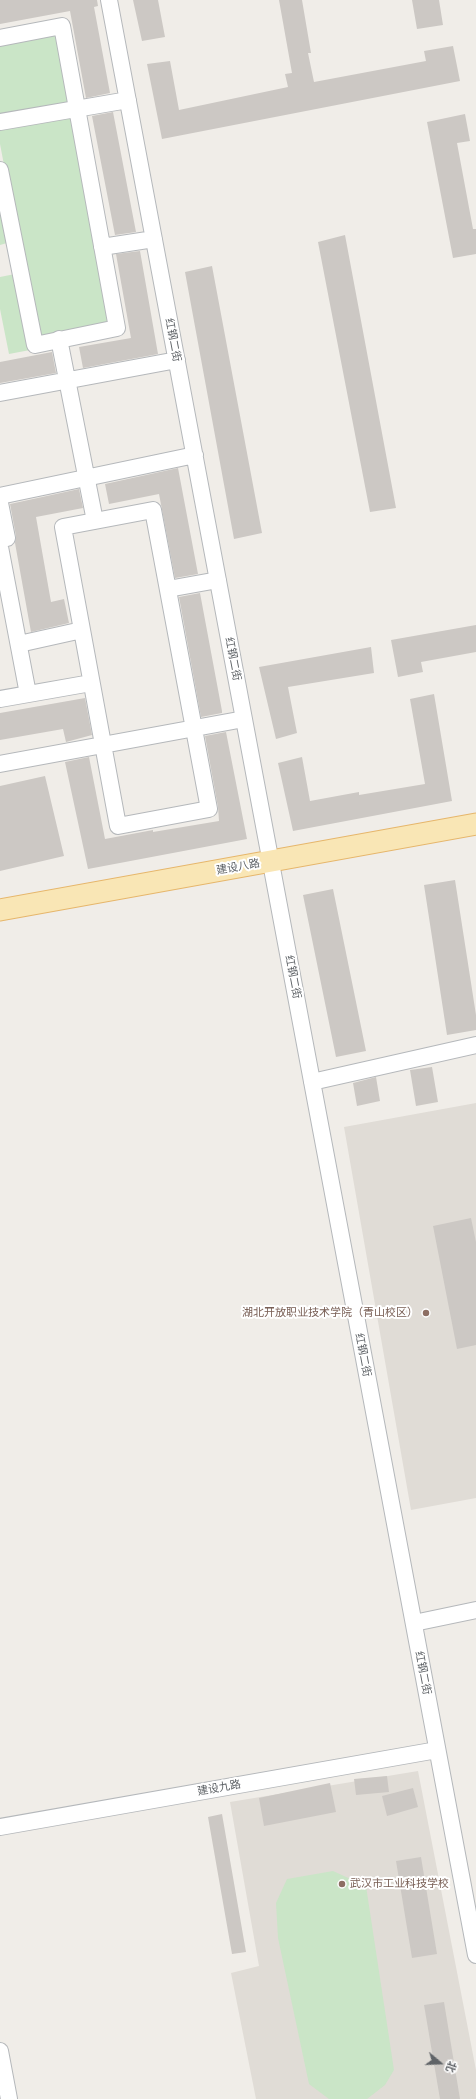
<!DOCTYPE html>
<meta charset="utf-8">
<style>
body{margin:0}
#map{position:relative;width:476px;height:2099px;overflow:hidden;background:#f0ede8;font-family:Quicksand,"Noto Sans SC",sans-serif}
canvas{display:block}
.north{position:absolute;left:420px;top:2043px;width:40px;height:40px;-webkit-text-stroke:3px #fff;paint-order:stroke;rotate:109deg;font-size:11px;font-weight:700;line-height:16px;text-align:center;color:#5f6367}
.north::after{content:'';display:block;margin:auto;width:14px;height:18px;background:#5f6367;clip-path:polygon(50% 0,100% 100%,50% 72%,0 100%)}
</style>
<div id="map">
<canvas width="476" height="2099"></canvas>
<div class="north">北</div>
</div>
<script>
const g = document.querySelector('canvas').getContext('2d');
g.lineJoin = 'round';
function fillPath(path, color) {
  g.fillStyle = color;
  g.fill(path, 'evenodd');
}
function shape(rows) {
  const path = new Path2D();
  for (const r of rows) {
    path.moveTo(r[0], r[1]);
    for (let i = 2; i < r.length; i += 2) path.lineTo(r[i], r[i + 1]);
  }
  return path;
}
function trace(path, color, width, dash) {
  g.strokeStyle = color;
  g.lineWidth = width;
  g.lineCap = dash ? 'butt' : 'round';
  g.setLineDash(dash || []);
  g.stroke(path);
}
function drawText(font, color, halo, rows, align = 'center') {
  g.font = font + ' Quicksand,"Noto Sans SC",sans-serif';
  g.lineWidth = 4;
  g.setLineDash([]);
  g.textBaseline = 'middle';
  g.strokeStyle = halo;
  g.fillStyle = color;
  for (const [text, x, y, turn = 0] of rows) {
    g.save();
    g.translate(x, y);
    g.rotate((+turn || 0) * Math.PI / 180);
    g.textAlign = isNaN(turn) ? turn : align;
    if (halo) g.strokeText(text, 0, 0);
    g.fillText(text, 0, 0);
    g.restore();
  }
}
fillPath(shape([
 [476,1103,476,1498,411,1510,344,1127],
 [418,1771,476,2070,476,2099,256,2099,231,1973,259,1966,230,1802]
]), '#e0dcd6');
fillPath(shape([
 [59,30,112,324,37,338,0,144,0,41],
 [0,199,7,243,0,245],
 [15,274,30,350,9,354,0,309,0,277],
 [333,1871,366,1886,394,2070,385,2085,367,2099,329,2099,309,2084,278,1938,276,1903,287,1879]
]), '#cae5c7');
fillPath(shape([
 [0,0,97,0,98,6,94,7,110,93,86,98,70,11,0,24],
 [133,0,158,0,165,37,142,41],
 [279,0,302,0,311,53,308,53,314,82,426,61,424,51,453,46,460,81,162,139,147,64,170,61,179,110,288,87,285,74,292,73],
 [412,0,439,0,443,25,417,29],
 [113,112,136,232,115,235,92,116],
 [465,114,470,141,457,143,473,229,476,229,476,254,453,258,427,122],
 [345,235,396,508,370,512,318,242],
 [140,251,158,354,83,368,79,347,131,338,116,254],
 [212,266,262,533,234,539,185,272],
 [52,352,56,373,0,383,0,362],
 [178,468,198,574,175,578,159,494,109,504,105,484],
 [79,489,83,508,36,517,51,602,64,599,69,623,31,632,15,543,16,536,10,504],
 [200,593,222,711,222,713,201,717,179,597],
 [476,625,476,652,421,662,423,672,398,677,391,640],
 [371,647,374,673,288,687,297,733,276,739,259,667],
 [434,694,452,801,293,831,278,763,302,757,310,801,359,792,359,795,425,784,410,699],
 [85,698,92,735,66,742,63,729,0,740,0,713],
 [226,732,247,839,88,869,65,762,89,757,105,839,153,830,153,832,219,821,218,807,205,736],
 [45,776,64,856,0,871,0,786],
 [455,880,476,1015,476,1030,447,1035,424,885],
 [333,889,366,1051,336,1057,303,895],
 [432,1067,438,1102,416,1106,410,1070],
 [376,1077,380,1101,357,1106,353,1083],
 [471,1218,476,1242,476,1345,457,1349,433,1226],
 [387,1776,389,1792,356,1795,354,1779],
 [330,1783,336,1812,264,1826,259,1798],
 [413,1788,418,1807,387,1816,382,1796],
 [222,1814,246,1952,232,1954,208,1817],
 [421,1857,437,1954,412,1958,396,1861],
 [444,2002,460,2099,440,2099,424,2005]
]), '#ccc8c4');
const minor = shape([
 [109,0,476,1955],
 [0,38,62,26,117,328,35,345,0,170],
 [0,122,128,100],
 [102,247,154,239],
 [59,339,95,521],
 [0,393,177,360],
 [0,496,195,455],
 [0,503,7,538,0,539],
 [0,547,28,694],
 [168,589,218,580],
 [19,644,82,630,63,527,153,510,209,809,118,826,82,630],
 [0,699,91,683],
 [0,764,244,719],
 [312,1082,476,1045],
 [414,1623,476,1610],
 [0,1827,437,1750],
 [0,2051,9,2099]
]);
const major = shape([
 [0,910,476,824]
]);
trace(minor, '#b5b8bb', 18);
trace(major, '#e6b66b', 23);
trace(minor, '#fff', 16);
trace(major, '#f9e6b5', 21);
for (const [x, y, r, color] of [
 [426,1313,4,"#8d6e63"],
 [342,1884,4,"#8d6e63"]
]) {
  const dot = new Path2D();
  dot.arc(x, y, r, 0, 2 * Math.PI);
  g.fillStyle = color;
  g.fill(dot);
  trace(dot, '#fff', 1.5);
}
drawText('11px', '#5f6367', '#fff', [
 ["红钢二街",173,340,79],
 ["红钢二街",233,659,79],
 ["建设八路",238,867,-10],
 ["红钢二街",293,977,79],
 ["红钢二街",363,1355,79],
 ["红钢二街",423,1673,79],
 ["建设九路",219,1788,-10]
]);
drawText('11px', '#785e54', '#fff', [
 ["湖北开放职业技术学院（青山校区）",418,1313],
 ["武汉市工业科技学校",350,1884,"left"]
], 'right');
</script>
